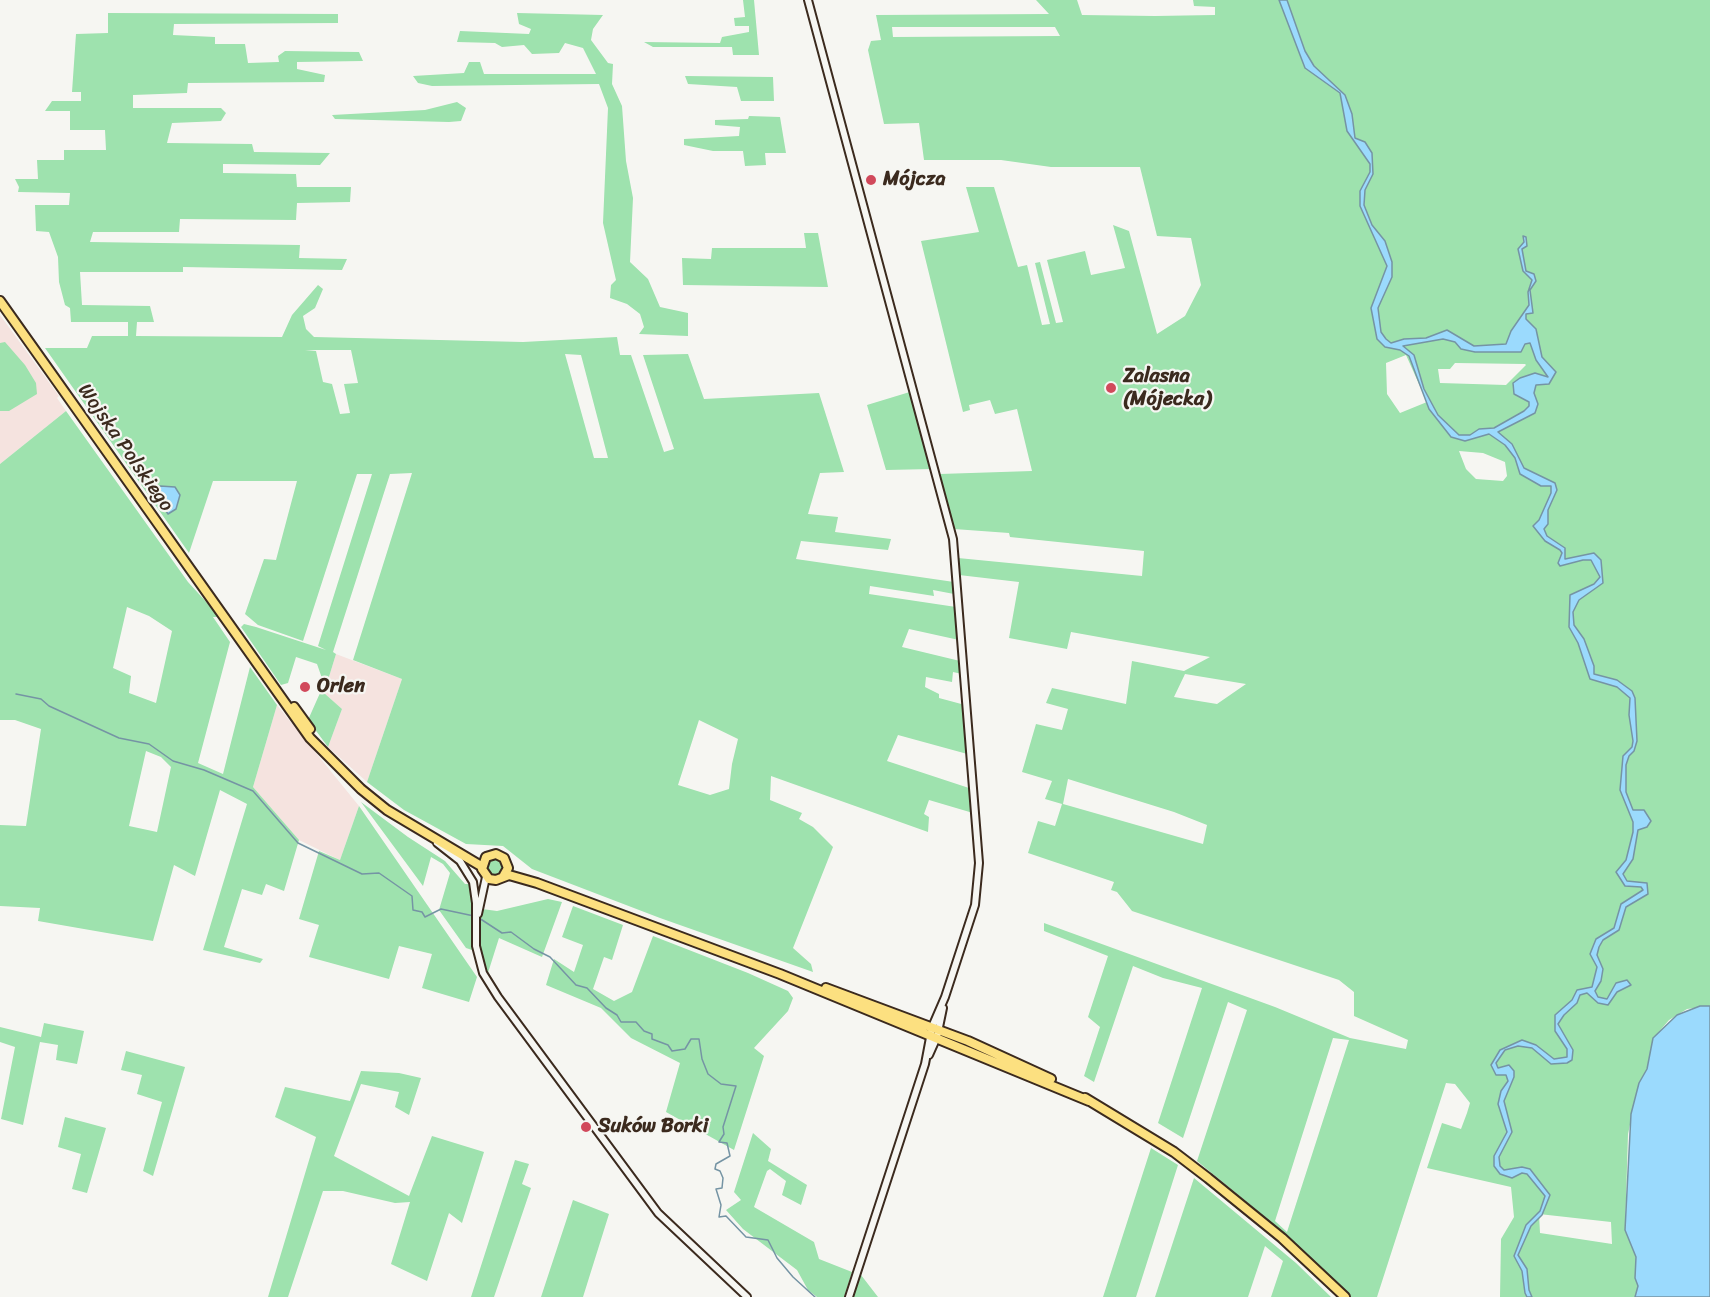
<!DOCTYPE html>
<meta charset="utf-8">
<style>
body{margin:0}
canvas{display:block;background:#f6f6f2}
</style>
<canvas width="1710" height="1297"></canvas>
<script>
const g = document.querySelector('canvas').getContext('2d');
g.lineJoin = 'round';
function fillPath(path, color) {
  g.fillStyle = color;
  g.fill(path, 'evenodd');
}
function shape(rows) {
  const path = new Path2D();
  for (const r of rows) {
    if (r.length === 3) {
      path.moveTo(r[0] + r[2], r[1]);
      path.arc(r[0], r[1], r[2], 0, 2 * Math.PI);
      continue;
    }
    path.moveTo(r[0], r[1]);
    for (let i = 2; i < r.length; i += 2) path.lineTo(r[i], r[i + 1]);
  }
  return path;
}
function trace(path, color, width, dash) {
  g.strokeStyle = color;
  g.lineWidth = width;
  g.lineCap = dash ? 'butt' : 'round';
  g.setLineDash(dash || []);
  g.stroke(path);
}
function drawText(font, color, halo, rows, align = 'center') {
  g.font = font + ' Sriracha,sans-serif';
  g.lineWidth = 4.5;
  g.setLineDash([]);
  g.textBaseline = 'middle';
  g.strokeStyle = halo;
  g.fillStyle = color;
  for (const [text, x, y, turn = 0] of rows) {
    g.save();
    g.translate(x, y);
    g.rotate((+turn || 0) * Math.PI / 180);
    g.textAlign = isNaN(turn) ? turn : align;
    if (halo) g.strokeText(text, 0, 0);
    g.fillText(text, 0, 0);
    g.restore();
  }
}
fillPath(shape([
 [0,315,59,396,57,398,66,411,0,464],
 [336,654,402,679,367,782,328,747,342,709,324,693],
 [277,705,359,806,340,860,299,840,253,787]
]), '#f5e3df');
fillPath(shape([
 [743,0,754,0,759,55,733,55,732,47,653,47,644,42,720,43,722,37,749,32,749,26,735,26,734,18,745,17],
 [1036,0,1077,0,1082,15,1155,16,1215,15,1215,7,1194,6,1193,0,1710,0,1710,1006,1687,1009,1669,1020,1657,1034,1647,1069,1639,1083,1628,1134,1625,1230,1636,1257,1635,1278,1638,1286,1635,1297,1500,1297,1501,1239,1514,1217,1511,1187,1427,1168,1442,1123,1461,1129,1467,1113,1470,1103,1455,1084,1446,1083,1377,1297,1350,1297,1271,1222,1197,1161,1247,1010,1228,1002,1183,1138,1158,1123,1202,988,1163,978,1133,966,1094,1082,1084,1076,1100,1027,1088,1017,1108,956,1044,931,1044,923,1275,1007,1350,1038,1406,1049,1408,1040,1354,1016,1354,992,1339,980,1132,911,1117,892,1111,890,1114,882,1028,853,1038,821,1055,826,1062,804,1045,799,1052,781,1022,772,1036,724,1062,730,1068,709,1046,703,1052,688,1126,704,1132,661,1184,671,1210,657,1071,632,1067,649,1009,638,1019,582,959,575,958,558,1142,576,1144,551,1010,537,1009,533,954,529,940,474,1032,471,1017,409,995,414,990,400,969,405,970,410,963,412,921,241,979,232,966,187,994,187,1018,267,1027,265,1042,325,1050,324,1035,263,1040,262,1056,323,1063,322,1047,260,1085,251,1091,275,1125,268,1113,225,1129,231,1157,334,1185,316,1201,285,1191,238,1157,236,1140,167,1051,167,1001,160,924,160,919,123,884,124,868,50,871,41,881,40,876,15,1049,14],
 [892,27,1055,27,1060,36,893,37],
 [1406,355,1427,402,1400,413,1387,394,1386,363],
 [1455,363,1525,364,1526,365,1506,385,1440,383,1438,369,1450,369],
 [1459,451,1483,453,1505,462,1507,476,1503,481,1476,479,1466,469],
 [1185,674,1246,684,1217,704,1174,697],
 [1068,779,1174,812,1207,825,1203,844,1063,804],
 [1333,1038,1349,1040,1287,1232,1275,1221],
 [1539,1214,1611,1222,1612,1244,1540,1233],
 [108,13,338,14,338,23,174,24,173,35,215,37,215,44,245,44,248,63,279,62,278,56,285,51,359,52,363,61,297,62,297,69,325,75,324,82,188,83,187,93,133,95,133,108,221,108,226,113,221,121,172,123,167,143,252,144,254,152,330,153,320,165,223,164,223,173,296,174,297,187,351,187,350,202,297,203,296,220,180,219,179,232,93,232,90,242,300,245,299,258,347,259,342,270,183,267,183,272,80,272,82,305,150,306,154,322,137,322,136,336,282,337,292,315,318,285,323,289,315,308,303,316,306,329,314,337,523,342,617,337,620,355,631,355,664,452,674,449,643,355,688,354,704,399,819,393,844,472,820,473,808,514,838,517,835,532,891,539,888,550,801,541,796,559,954,582,954,594,933,590,934,596,870,586,869,594,956,607,959,640,909,629,902,647,960,661,962,674,953,672,952,682,926,677,925,687,939,694,939,698,965,705,971,755,898,735,887,761,972,789,973,813,929,800,924,814,929,817,928,832,771,776,770,800,802,813,799,819,813,827,833,847,793,948,811,964,813,972,660,918,532,869,503,846,466,844,404,810,367,782,402,679,353,660,412,473,390,474,333,652,336,654,324,693,342,709,328,747,308,720,324,684,317,664,296,657,288,683,281,685,241,627,244,624,256,627,326,650,318,646,372,474,357,474,303,641,258,625,245,614,264,559,276,560,297,481,213,481,189,553,45,348,87,348,92,336,128,336,128,322,71,322,70,308,65,305,59,282,58,257,49,232,36,231,35,205,69,205,70,193,18,192,19,187,15,179,38,179,37,160,64,160,64,150,106,150,105,130,70,130,70,111,45,111,52,101,81,101,81,92,72,92,76,34,108,33],
 [305,350,351,350,358,383,344,384,350,413,340,414,332,384,323,382,316,351],
 [565,354,581,355,608,458,594,458],
 [699,720,738,739,732,764,729,789,710,795,678,785],
 [517,13,603,15,593,29,591,40,608,63,613,64,612,84,622,106,626,161,633,198,630,262,648,279,660,307,688,313,688,336,639,334,644,327,640,314,627,304,610,298,611,285,616,280,603,223,608,108,599,84,432,86,418,83,413,76,464,73,469,62,480,62,484,74,596,74,583,48,565,43,559,53,532,54,524,45,502,47,495,43,457,42,460,31,529,34,531,29,519,24],
 [685,76,773,77,774,101,741,101,737,87,688,84],
 [457,102,466,108,461,121,449,122,335,119,332,115,425,110],
 [749,116,780,117,786,153,765,153,766,165,745,166,743,151,713,151,684,145,684,139,739,136,740,127,715,125,715,120,748,119],
 [804,233,818,233,828,287,683,285,682,258,711,259,712,248,806,248],
 [5,342,25,365,36,383,37,394,9,411,0,411,0,343],
 [913,391,932,469,886,470,867,405],
 [66,411,188,582,220,617,213,617,230,642,198,763,223,774,250,667,277,705,253,787,299,840,284,891,266,884,262,895,242,889,224,947,263,959,260,963,203,950,247,804,220,790,195,876,174,865,153,941,38,921,40,908,0,906,0,825,26,826,41,729,15,720,0,720,0,464],
 [127,607,149,616,172,631,156,703,129,693,131,676,113,668],
 [146,751,161,757,171,767,157,832,129,826],
 [361,802,408,837,445,861,465,884,472,884,474,900,472,950,466,948,439,910,450,873,443,864,431,857,423,886],
 [359,806,477,977,469,1002,422,988,432,954,399,946,389,979,309,957,319,925,299,919,319,851,340,860],
 [495,867,10],
 [548,899,562,902,542,957,499,938,487,976,480,953,478,931,482,909,497,911],
 [573,906,623,925,612,960,604,957,593,989,614,1001,632,992,653,936,748,973,788,991,793,998,788,1011,754,1048,764,1056,734,1150,666,1112,680,1063,631,1038,601,1008,546,985,554,959,574,972,583,945,562,937],
 [44,1023,84,1031,77,1064,56,1060,58,1045,40,1042,23,1125,1,1119,15,1047,0,1042,0,1027,41,1037],
 [126,1051,185,1067,153,1176,143,1171,162,1102,137,1094,142,1075,121,1070],
 [361,1071,399,1073,421,1078,409,1115,395,1107,399,1092,361,1084,334,1156,409,1196,432,1136,484,1152,462,1223,449,1213,427,1281,391,1264,410,1202,395,1203,343,1191,323,1191,288,1297,268,1297,316,1137,275,1117,285,1087,350,1101],
 [65,1117,106,1128,87,1193,72,1189,81,1154,58,1147],
 [753,1133,771,1149,768,1161,807,1185,801,1205,782,1195,786,1181,770,1169,767,1171,754,1207,814,1242,819,1259,852,1272,844,1297,817,1297,808,1290,797,1270,743,1229,726,1210,741,1200,734,1192],
 [1151,1148,1178,1165,1136,1297,1103,1297],
 [515,1160,529,1164,522,1184,531,1188,494,1297,471,1297],
 [1194,1178,1296,1263,1331,1297,1271,1297,1283,1261,1265,1246,1248,1297,1155,1297],
 [573,1200,609,1214,583,1297,541,1297],
 [861,1275,878,1297,853,1297]
]), '#9ee2ae');
const water = shape([
 [1279,0,1287,0,1305,51,1314,66,1345,95,1352,114,1355,138,1365,142,1372,153,1373,174,1365,190,1364,205,1372,225,1385,241,1392,262,1392,277,1378,308,1381,332,1386,339,1391,343,1404,339,1426,338,1447,330,1474,346,1506,344,1511,331,1529,305,1528,292,1532,280,1523,271,1518,249,1524,242,1523,236,1526,237,1527,246,1522,249,1526,271,1534,274,1536,281,1530,290,1533,313,1526,314,1526,319,1536,329,1542,357,1556,372,1549,384,1536,385,1534,393,1538,404,1535,413,1498,432,1512,444,1524,468,1555,483,1557,490,1548,510,1548,524,1544,529,1547,536,1565,548,1565,559,1594,553,1601,560,1603,583,1579,600,1573,612,1574,625,1584,639,1594,666,1594,674,1617,680,1632,691,1635,698,1637,741,1634,751,1629,756,1626,765,1626,792,1633,810,1644,810,1651,821,1647,827,1638,830,1633,859,1623,874,1627,881,1647,883,1648,894,1626,907,1619,930,1603,940,1599,947,1597,955,1603,969,1601,981,1595,991,1598,997,1607,999,1616,983,1627,980,1631,985,1617,992,1608,1005,1598,1003,1587,993,1580,995,1577,1003,1564,1015,1558,1024,1573,1050,1572,1060,1567,1063,1551,1064,1532,1048,1518,1046,1505,1050,1496,1063,1498,1068,1509,1065,1514,1071,1514,1077,1504,1101,1512,1132,1499,1157,1500,1166,1504,1170,1522,1167,1530,1169,1550,1195,1542,1215,1531,1226,1518,1255,1527,1269,1529,1290,1532,1297,1527,1297,1525,1293,1522,1271,1514,1256,1526,1225,1540,1211,1545,1196,1527,1174,1522,1173,1512,1178,1500,1174,1494,1166,1494,1156,1507,1132,1498,1104,1501,1091,1508,1081,1506,1075,1496,1075,1491,1065,1500,1050,1522,1040,1536,1045,1554,1059,1567,1057,1567,1049,1555,1031,1555,1015,1572,1000,1577,990,1592,987,1597,967,1590,954,1596,939,1614,928,1621,904,1643,890,1641,887,1625,886,1616,872,1626,860,1633,832,1633,822,1620,790,1623,756,1632,747,1633,741,1629,715,1630,698,1617,687,1590,679,1578,643,1569,627,1570,595,1594,584,1600,577,1591,560,1583,560,1560,566,1558,563,1562,553,1560,550,1545,541,1533,526,1539,520,1551,493,1551,486,1541,486,1520,474,1515,458,1505,445,1489,434,1465,441,1451,437,1429,409,1409,356,1400,350,1385,347,1377,339,1371,308,1387,266,1360,206,1360,191,1370,172,1370,164,1347,131,1340,93,1305,68,1279,0],
 [1443,339,1455,342,1461,349,1475,352,1521,352,1525,344,1530,343,1536,360,1548,377,1535,373,1520,378,1513,383,1514,394,1529,402,1529,406,1524,411,1494,428,1479,429,1470,435,1459,435,1438,415,1424,389,1414,355,1403,346,1443,339],
 [160,486,175,487,180,495,176,509,168,514,153,491,160,486],
 [1700,1006,1710,1006,1710,1297,1635,1297,1638,1286,1635,1278,1636,1257,1625,1230,1631,1114,1639,1083,1647,1069,1653,1038,1677,1015,1700,1006]
]);
fillPath(water, '#9bdafd');
trace(water, '#7594a4', 1.5);
trace(shape([
 [16,694,41,699,49,706,119,738,149,744,173,761,204,770,253,791,298,843,362,874,379,873,412,896,413,910,422,912,425,917,441,909,474,916],
 [479,918,502,933,511,932,534,949,550,957,576,985,587,988,606,1008,617,1015,621,1022,636,1022,644,1031,652,1034,652,1039,668,1045,672,1051,685,1049,691,1039,699,1039,702,1059,708,1074,721,1084,736,1086,723,1127,724,1134,719,1142,727,1143,730,1156,716,1164,715,1169,720,1171,723,1178,722,1188,716,1189,721,1205,719,1217,726,1216,746,1237,768,1240,777,1258,793,1277,815,1297]
]), '#7594a4', 1.5);
const minor = shape([
 [808,0,953,539,979,863,975,905,945,997,932,1027,925,1064,849,1297],
 [437,843,460,861,473,882,476,903,476,946,483,973,498,997,658,1213,747,1297],
 [478,914,486,877],
 [929,1055,937,1037,943,1008]
]);
const major = shape([
 [0,301,310,738,361,789,387,810,481,866],
 [294,707,310,729],
 [504,875,508,868,504,858,496,854,486,857,482,869,489,879,496,880,509,875,537,883,780,974,1089,1101],
 [826,988,968,1041,1051,1079],
 [1085,1098,1174,1152,1208,1178,1282,1238,1345,1297]
]);
trace(minor, '#3b2a1e', 10);
trace(major, '#3b2a1e', 12);
trace(minor, '#f6f6f2', 6);
trace(major, '#fce080', 8);
for (const [x, y, r, color] of [
 [871,180,6,"#d1495b"],
 [1111,388,6,"#d1495b"],
 [305,687,6,"#d1495b"],
 [586,1127,6,"#d1495b"]
]) {
  const dot = new Path2D();
  dot.arc(x, y, r, 0, 2 * Math.PI);
  g.fillStyle = color;
  g.fill(dot);
  trace(dot, '#f6f6f2', 2);
}
drawText('bold 20px', '#3b2a1e', '#f6f6f2', [
 ["Mójcza",883,180],
 ["Zalasna",1123,377],
 ["(Mójecka)",1123,400],
 ["Orlen",317,687],
 ["Suków Borki",598,1127]
], 'left');
drawText('20px', '#3b2a1e', '#f6f6f2', [
 ["Wojska Polskiego",125,448,55]
]);
</script>
